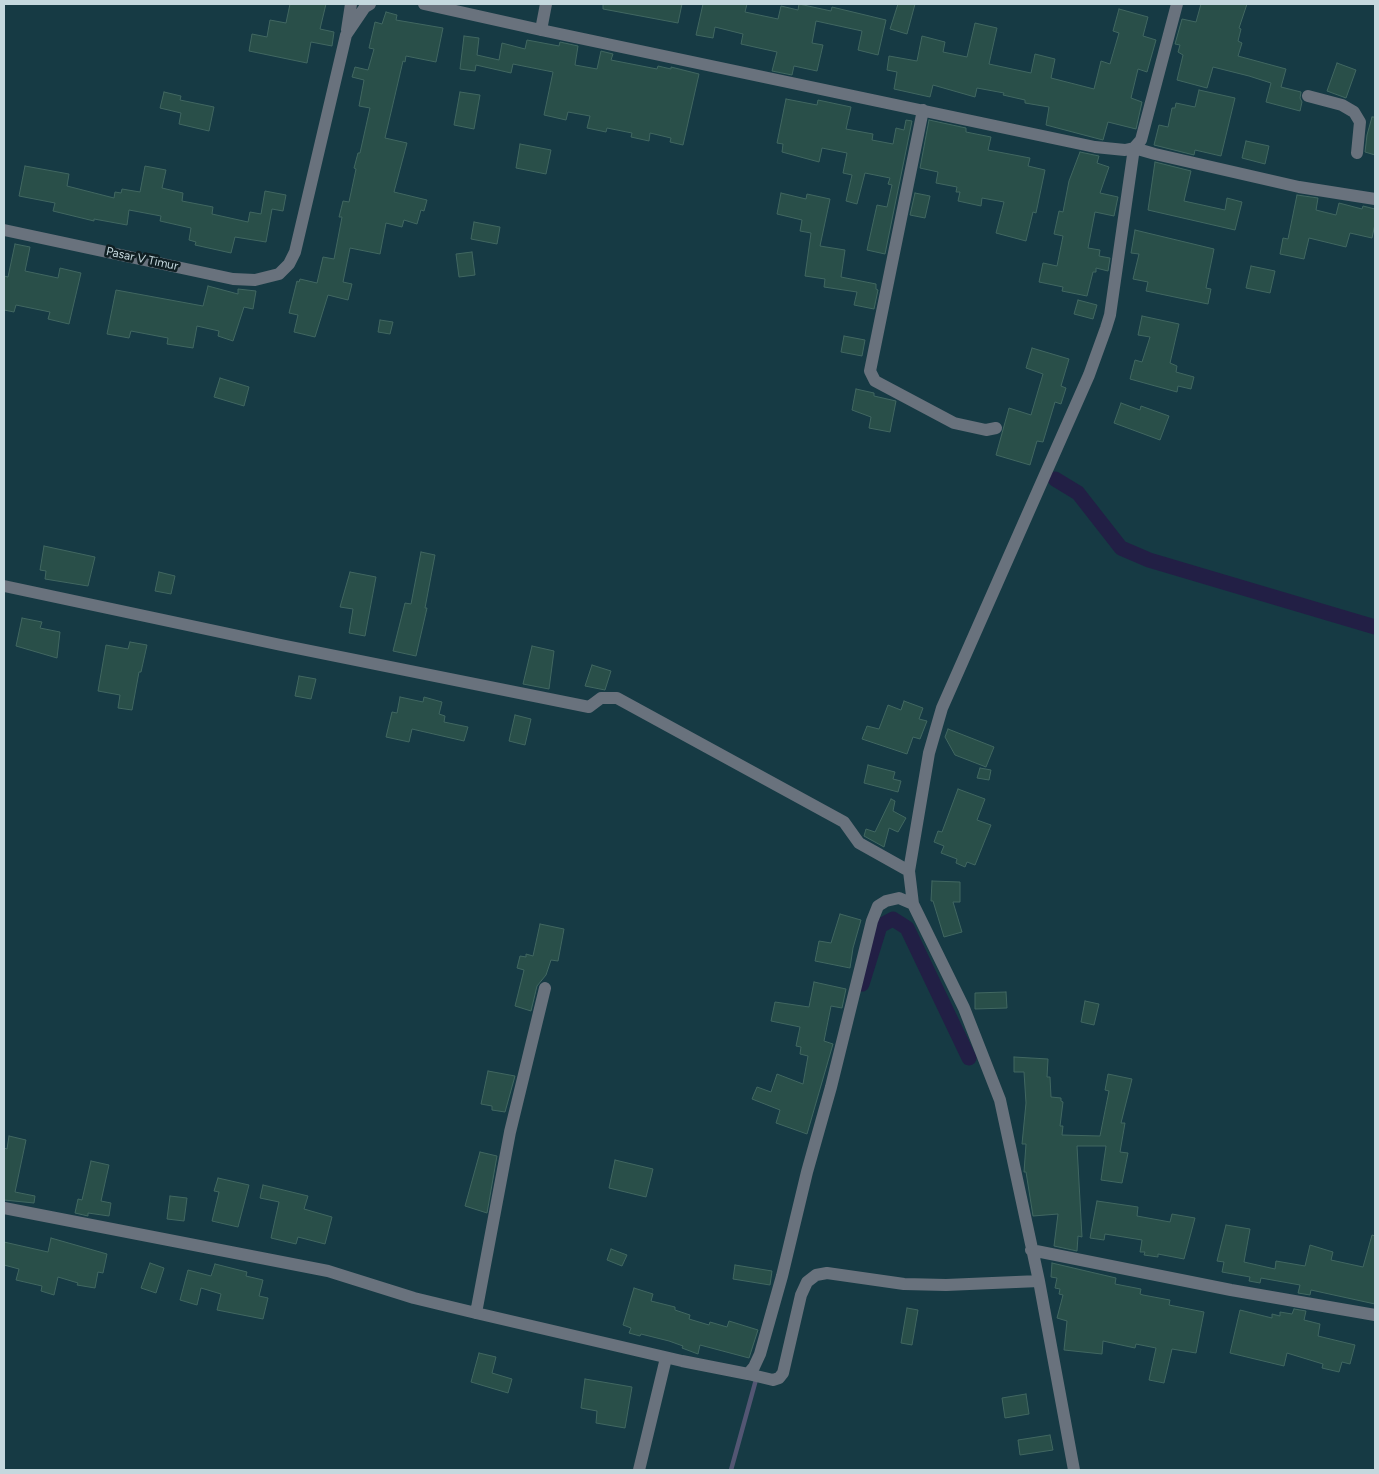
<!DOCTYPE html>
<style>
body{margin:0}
#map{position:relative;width:1379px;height:1474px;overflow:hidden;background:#163a44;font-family:Figtree,sans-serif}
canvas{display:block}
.frame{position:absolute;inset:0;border:5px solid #c5d8de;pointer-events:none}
</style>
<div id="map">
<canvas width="1379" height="1474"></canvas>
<div class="frame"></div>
</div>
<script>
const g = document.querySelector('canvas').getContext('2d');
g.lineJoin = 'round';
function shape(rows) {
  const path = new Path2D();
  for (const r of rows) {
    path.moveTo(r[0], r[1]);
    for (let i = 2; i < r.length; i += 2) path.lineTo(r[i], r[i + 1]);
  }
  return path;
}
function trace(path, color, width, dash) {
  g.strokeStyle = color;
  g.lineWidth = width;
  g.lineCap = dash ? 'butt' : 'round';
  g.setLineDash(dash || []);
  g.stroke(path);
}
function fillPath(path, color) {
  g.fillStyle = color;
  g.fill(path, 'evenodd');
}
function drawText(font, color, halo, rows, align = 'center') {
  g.font = font + ' Figtree,sans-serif';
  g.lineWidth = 5;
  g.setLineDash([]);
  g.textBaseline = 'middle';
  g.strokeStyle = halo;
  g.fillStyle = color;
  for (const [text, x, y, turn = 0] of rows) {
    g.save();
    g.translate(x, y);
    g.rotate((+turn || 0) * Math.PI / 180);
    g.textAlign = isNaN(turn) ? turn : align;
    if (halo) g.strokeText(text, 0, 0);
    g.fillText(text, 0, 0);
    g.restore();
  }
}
trace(shape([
 [731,1470,757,1376]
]), '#535673', 4.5);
trace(shape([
 [1055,479,1078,493,1121,548,1149,560,1375,627],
 [862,984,880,926,893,919,907,928,969,1058]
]), '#221f45', 15);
const building = shape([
 [290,4,326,4,320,29,334,32,332,46,311,42,307,63,249,51,252,34,267,37,270,20,286,23,290,4],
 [603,4,682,4,678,23,603,9,603,4],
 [703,4,747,4,745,12,778,19,781,6,798,10,799,4,831,11,832,7,886,20,878,55,858,50,862,31,816,21,812,43,823,45,817,71,794,66,792,75,772,71,777,52,741,44,743,34,715,27,713,38,696,35,703,4],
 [898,4,915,4,907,34,890,29,898,4],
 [1201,4,1247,4,1239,28,1241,29,1238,41,1242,43,1238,56,1286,69,1281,87,1301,92,1300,98,1302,102,1300,111,1266,102,1271,83,1249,76,1213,67,1207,88,1177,80,1183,55,1178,52,1180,45,1175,44,1182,19,1196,22,1201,4],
 [1119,9,1148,17,1143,36,1156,40,1147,72,1138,69,1131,98,1142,102,1136,129,1108,122,1103,140,1046,125,1049,107,1025,103,1025,100,1003,95,1004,93,977,88,975,97,933,85,930,97,894,89,897,72,887,70,889,56,917,61,922,36,945,42,943,52,967,57,975,23,997,28,989,64,1031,73,1035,54,1055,59,1051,78,1094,89,1101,61,1110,64,1119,33,1113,31,1119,9],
 [386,12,397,15,396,20,443,28,436,62,406,56,405,62,403,61,385,138,407,143,394,192,427,200,424,211,421,210,417,224,404,220,402,227,386,223,380,254,350,248,343,282,352,284,348,300,328,295,315,337,294,332,298,315,289,313,297,281,299,282,300,279,317,283,323,257,334,259,342,217,339,217,343,201,349,202,356,169,354,168,358,153,360,153,370,108,359,106,364,80,352,77,355,67,368,70,374,49,369,48,375,22,382,24,386,12],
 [464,36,479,38,477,55,499,60,502,43,525,49,527,40,559,46,560,42,578,46,575,65,597,69,601,51,613,54,611,60,657,69,658,66,671,69,671,67,699,74,683,145,670,142,671,138,650,133,649,141,631,137,632,133,607,128,606,132,587,128,590,116,568,112,566,120,544,115,553,72,513,64,511,73,476,65,475,71,460,69,464,36],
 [1337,63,1356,70,1346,98,1327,91,1337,63],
 [1199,90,1235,98,1221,156,1195,150,1194,155,1154,145,1159,125,1168,127,1172,108,1175,108,1176,103,1195,107,1199,90],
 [164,92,181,96,180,100,214,107,209,131,179,124,181,113,160,108,164,92],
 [460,92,480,95,474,129,454,125,460,92],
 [786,99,817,105,818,100,851,107,846,129,873,134,872,140,893,144,896,128,904,130,906,120,912,121,885,254,867,250,877,205,887,207,892,185,888,184,890,178,865,173,857,204,846,201,852,175,843,173,847,153,822,148,819,162,782,152,783,144,777,143,786,99],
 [1372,117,1375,117,1375,155,1365,152,1367,135,1372,117],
 [929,120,966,128,966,132,991,137,988,150,1030,158,1028,166,1045,170,1036,213,1033,212,1026,241,996,233,1004,202,982,198,981,206,958,201,960,192,956,192,957,187,936,183,938,172,920,168,929,120],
 [1246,141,1269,146,1265,164,1242,158,1246,141],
 [520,144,551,150,546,174,516,168,520,144],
 [1080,152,1099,156,1097,163,1109,167,1100,193,1118,197,1114,216,1095,212,1088,248,1100,250,1099,256,1110,258,1108,271,1096,268,1096,272,1093,272,1087,296,1062,291,1063,287,1039,282,1043,263,1057,266,1063,236,1054,234,1059,211,1063,212,1069,181,1080,152],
 [1155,162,1191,171,1184,201,1225,210,1227,198,1242,202,1235,230,1148,210,1155,162],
 [25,166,69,174,67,186,114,198,115,192,121,193,122,189,140,192,145,166,166,170,162,188,183,193,182,201,213,207,212,214,248,222,250,212,261,214,265,191,286,195,283,211,272,209,266,242,235,237,231,253,195,245,196,242,189,240,191,228,160,221,161,216,129,210,127,225,94,219,94,221,53,211,55,203,19,196,25,166],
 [781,193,806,199,807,194,830,199,820,246,845,250,841,277,876,284,876,289,878,290,874,309,854,305,857,292,824,287,825,279,805,276,811,233,800,231,802,220,777,214,781,193],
 [915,193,930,196,925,218,910,215,915,193],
 [1297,195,1318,198,1316,210,1336,215,1339,203,1362,209,1363,206,1375,209,1375,224,1372,238,1350,233,1346,247,1309,238,1304,259,1280,254,1283,238,1288,239,1297,195],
 [474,222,500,227,497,244,471,239,474,222],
 [1135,230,1214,249,1206,288,1211,289,1208,304,1146,291,1148,282,1133,279,1139,254,1131,253,1135,230],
 [15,244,30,247,25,271,58,278,60,268,81,273,69,324,48,319,50,312,16,305,14,312,4,310,4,276,8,277,15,244],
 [472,252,475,275,459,277,456,254,472,252],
 [1251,266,1275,271,1270,293,1246,288,1251,266],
 [208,286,238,294,238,289,256,291,253,309,244,307,233,341,218,336,219,331,197,326,193,348,167,344,168,338,131,331,129,338,107,334,116,290,203,306,208,286],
 [1078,300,1097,305,1093,319,1074,314,1078,300],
 [1142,316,1179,324,1170,363,1177,366,1176,372,1194,377,1191,389,1178,386,1177,392,1130,379,1135,360,1142,362,1150,337,1138,335,1142,316],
 [380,320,393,322,390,334,378,332,380,320],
 [844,336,865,340,862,356,841,352,844,336],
 [1032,348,1069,359,1061,386,1066,388,1061,404,1055,402,1043,442,1037,441,1030,465,996,455,1009,408,1031,415,1043,374,1026,368,1032,348],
 [220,378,249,387,244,406,214,397,220,378],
 [856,389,874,393,874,396,896,401,890,432,869,428,871,417,852,410,856,389],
 [1121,403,1140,410,1141,406,1169,416,1160,440,1114,423,1121,403],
 [44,546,95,557,88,586,45,579,46,571,40,570,44,546],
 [421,552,435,555,425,608,427,608,416,656,393,651,405,603,411,604,421,552],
 [159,572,175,576,171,594,155,591,159,572],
 [350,572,376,577,365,636,349,633,353,609,340,607,350,572],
 [22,618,42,622,40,628,60,632,57,658,16,646,22,618],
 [130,642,147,645,141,672,139,672,132,710,118,708,120,695,98,691,106,645,128,649,130,642],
 [532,646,554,651,549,689,523,684,532,646],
 [592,665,611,671,605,690,585,686,592,665],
 [299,676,316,679,311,699,295,696,299,676],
 [400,697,423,702,424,697,442,702,439,714,445,716,444,722,468,727,464,741,412,729,409,742,386,737,392,712,397,713,400,697],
 [904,701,923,708,919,719,927,721,920,739,913,737,907,754,862,739,867,726,879,729,888,705,901,710,904,701],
 [515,715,531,719,525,745,509,741,515,715],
 [948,729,994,747,986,767,955,755,945,737,948,729],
 [868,765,895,772,893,779,901,781,898,792,864,783,868,765],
 [980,768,991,770,989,780,977,778,980,768],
 [958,789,985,799,977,820,991,825,975,865,967,862,965,867,956,863,957,859,941,853,944,846,934,842,938,831,942,832,958,789],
 [891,799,895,801,893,811,906,818,898,832,889,828,884,847,864,836,866,829,875,832,891,799],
 [932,881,960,882,960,902,953,902,962,932,944,937,933,901,931,901,932,881],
 [840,914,861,920,853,948,850,968,815,961,819,941,831,943,840,914],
 [540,924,564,929,558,961,551,960,546,975,537,986,531,1011,515,1006,524,970,517,968,520,956,526,957,526,954,533,956,540,924],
 [814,982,846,989,842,1008,831,1006,824,1041,833,1044,807,1134,776,1123,780,1110,752,1099,757,1087,771,1092,777,1074,803,1084,808,1056,800,1054,801,1047,796,1046,800,1027,771,1021,775,1002,809,1007,814,982],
 [1006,992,1007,1008,975,1009,975,993,1006,992],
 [1085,1001,1099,1004,1094,1025,1081,1022,1085,1001],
 [1014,1057,1048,1059,1047,1077,1050,1077,1051,1097,1061,1098,1061,1101,1063,1102,1060,1126,1063,1126,1062,1135,1100,1136,1109,1091,1105,1090,1108,1074,1132,1079,1121,1123,1125,1123,1120,1152,1128,1153,1122,1183,1101,1180,1106,1146,1077,1146,1082,1237,1078,1236,1077,1251,1054,1246,1058,1214,1033,1216,1026,1172,1024,1172,1026,1144,1022,1144,1026,1103,1024,1072,1014,1072,1014,1057],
 [488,1071,515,1076,505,1112,492,1110,492,1106,481,1104,488,1071],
 [9,1136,26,1140,15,1192,35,1196,34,1203,4,1200,4,1148,7,1149,9,1136],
 [480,1152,497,1156,487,1213,465,1206,480,1152],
 [615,1160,653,1169,646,1197,609,1188,615,1160],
 [91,1161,109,1165,101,1201,111,1203,109,1216,88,1213,88,1216,75,1213,78,1199,82,1200,91,1161],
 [218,1178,249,1185,238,1227,212,1221,219,1192,214,1191,218,1178],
 [263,1185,308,1196,304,1209,332,1217,325,1244,298,1237,296,1244,271,1238,279,1202,260,1198,263,1185],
 [170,1196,187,1198,184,1221,167,1219,170,1196],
 [1097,1201,1138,1207,1137,1216,1170,1222,1172,1214,1195,1218,1184,1259,1158,1254,1158,1257,1144,1255,1145,1252,1140,1252,1142,1240,1105,1234,1104,1240,1090,1238,1097,1201],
 [1226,1225,1250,1229,1244,1262,1275,1269,1276,1261,1305,1266,1310,1245,1333,1252,1331,1260,1363,1267,1372,1235,1375,1236,1375,1304,1311,1290,1310,1295,1298,1293,1300,1285,1261,1278,1260,1283,1249,1281,1250,1277,1222,1272,1224,1262,1217,1261,1226,1225],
 [51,1238,107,1254,103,1273,98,1272,95,1288,77,1285,78,1283,58,1277,54,1295,41,1291,42,1286,16,1280,19,1269,4,1265,4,1242,48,1252,51,1238],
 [611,1249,627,1255,622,1266,607,1260,611,1249],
 [150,1263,164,1268,156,1293,141,1288,150,1263],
 [1052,1263,1116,1278,1115,1284,1141,1289,1140,1294,1143,1295,1170,1300,1169,1305,1204,1312,1196,1353,1172,1349,1164,1383,1149,1380,1156,1348,1136,1344,1135,1348,1103,1341,1102,1354,1064,1350,1067,1321,1057,1318,1063,1295,1059,1294,1060,1289,1055,1288,1057,1278,1051,1277,1052,1263],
 [215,1264,247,1272,246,1276,263,1280,259,1296,268,1298,263,1319,217,1310,221,1294,201,1288,197,1305,180,1300,188,1270,211,1276,215,1264],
 [735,1265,772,1271,770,1285,733,1279,735,1265],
 [634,1288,653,1294,651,1301,675,1307,675,1310,690,1315,689,1319,709,1325,710,1322,727,1327,729,1321,758,1330,749,1358,700,1345,698,1354,682,1348,683,1346,669,1341,641,1334,640,1336,629,1333,631,1328,623,1325,634,1288],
 [907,1308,918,1310,912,1345,901,1343,907,1308],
 [1294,1309,1306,1311,1304,1320,1320,1324,1318,1336,1355,1345,1350,1364,1342,1362,1339,1372,1322,1368,1323,1364,1287,1353,1284,1366,1230,1353,1240,1310,1272,1318,1272,1314,1280,1316,1280,1312,1292,1314,1294,1309],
 [479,1353,496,1357,492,1373,512,1379,508,1393,471,1382,479,1353],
 [585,1379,632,1387,625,1428,596,1423,597,1411,581,1408,585,1379],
 [1026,1394,1029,1414,1005,1418,1002,1398,1026,1394],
 [1050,1435,1053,1450,1020,1455,1018,1440,1050,1435]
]);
fillPath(building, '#294f49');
trace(building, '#416761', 1);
trace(shape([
 [424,4,541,30,1095,147,1125,150,1134,148,1141,140,1177,4],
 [347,30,351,4],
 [541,30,546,4],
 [1308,96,1342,105,1354,112,1360,122,1357,153],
 [923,110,870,371,875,381,954,423,986,430,996,428],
 [1134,148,1155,154,1299,187,1375,199],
 [4,230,233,279,255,280,279,274,289,264,295,252,346,35,365,7,370,4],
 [4,586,281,645,589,707,601,698,617,698,844,822,859,843,909,871],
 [4,1208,328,1271,414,1298,476,1313,682,1361,748,1374,754,1367,760,1354,782,1276,807,1172,831,1087,872,921,878,906,886,901,899,898,913,904],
 [1031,1250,1231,1290,1375,1315],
 [476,1313,510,1132,545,988],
 [748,1374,773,1380,779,1378,783,1373,801,1295,807,1282,816,1275,827,1273,904,1284,946,1285,1039,1281],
 [639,1470,666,1358],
 [1074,1470,1039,1281,1000,1100,964,1008,913,904,909,871,929,753,942,708,1089,375,1106,328,1110,315,1134,148]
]), '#69727d', 12);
drawText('12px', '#c5d8de', '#101f23', [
 ["Pasar V Timur",142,259,12]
]);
</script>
